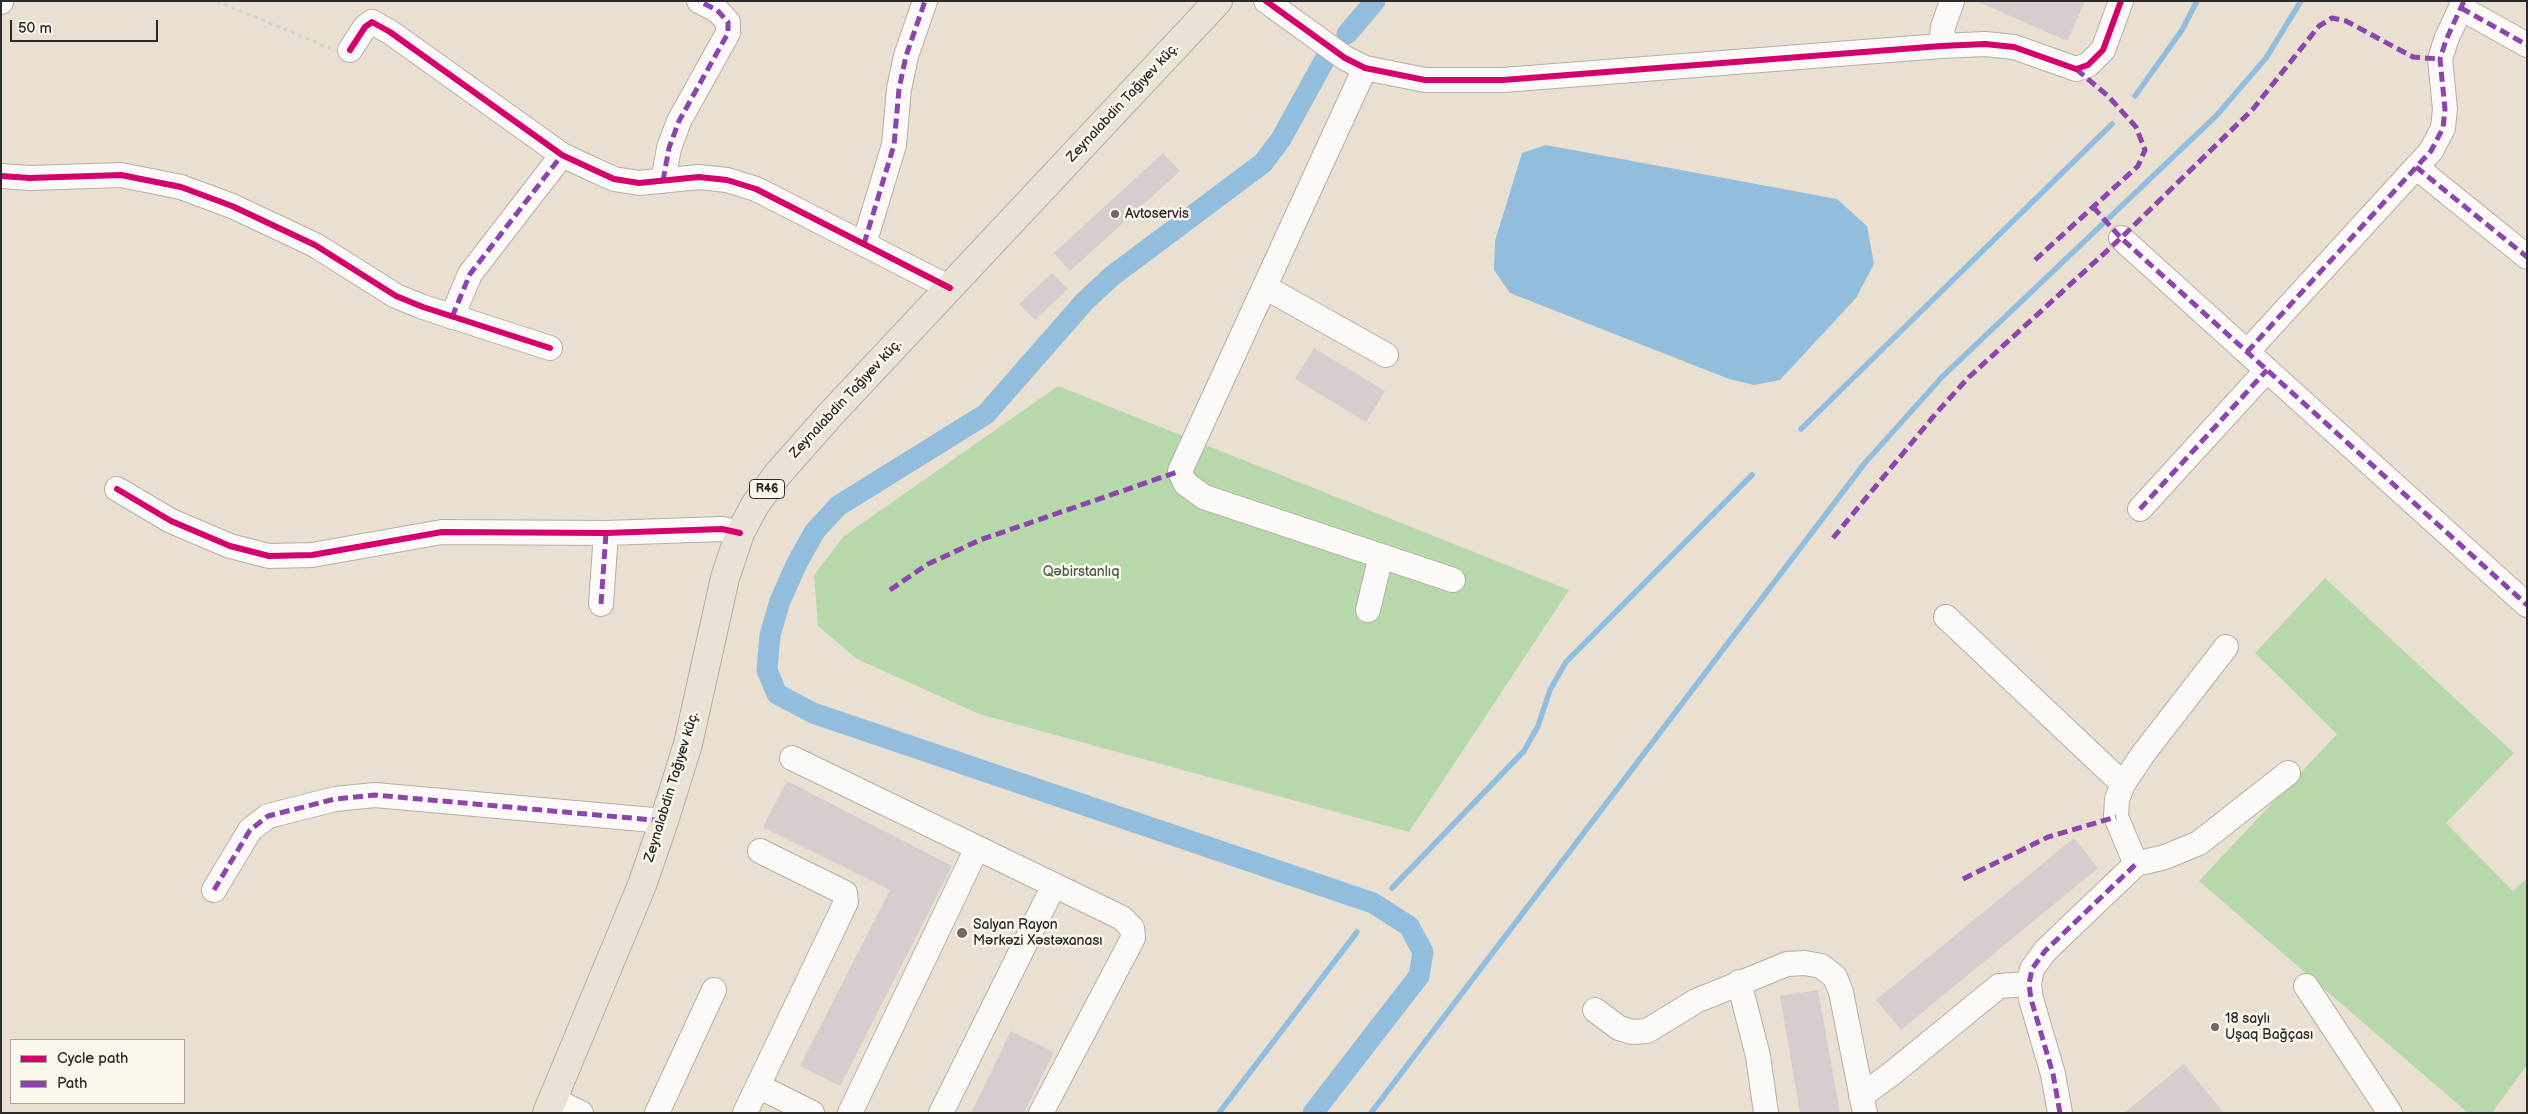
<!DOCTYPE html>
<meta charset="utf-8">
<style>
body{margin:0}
#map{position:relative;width:2528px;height:1114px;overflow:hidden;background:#eae0d2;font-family:"Balsamiq Sans",sans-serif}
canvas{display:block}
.frame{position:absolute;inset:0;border:2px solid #2b2b2b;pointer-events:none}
.legend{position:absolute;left:10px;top:1039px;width:175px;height:65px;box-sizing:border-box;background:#fbf7ec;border:1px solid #a8a59f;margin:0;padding:6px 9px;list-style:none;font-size:15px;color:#2b2b2b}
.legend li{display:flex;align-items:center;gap:10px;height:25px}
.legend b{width:25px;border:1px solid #a8a59f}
.scale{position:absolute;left:10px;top:20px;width:148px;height:22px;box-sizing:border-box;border:2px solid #2b2b2b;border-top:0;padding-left:6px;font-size:15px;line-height:18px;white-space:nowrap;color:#2b2b2b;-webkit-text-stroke:4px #fbf7ec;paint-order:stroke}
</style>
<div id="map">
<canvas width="2528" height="1114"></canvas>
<div class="frame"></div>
<ul class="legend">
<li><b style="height:6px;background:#d6006c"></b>Cycle path</li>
<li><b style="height:6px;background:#8e44ad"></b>Path</li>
</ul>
<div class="scale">50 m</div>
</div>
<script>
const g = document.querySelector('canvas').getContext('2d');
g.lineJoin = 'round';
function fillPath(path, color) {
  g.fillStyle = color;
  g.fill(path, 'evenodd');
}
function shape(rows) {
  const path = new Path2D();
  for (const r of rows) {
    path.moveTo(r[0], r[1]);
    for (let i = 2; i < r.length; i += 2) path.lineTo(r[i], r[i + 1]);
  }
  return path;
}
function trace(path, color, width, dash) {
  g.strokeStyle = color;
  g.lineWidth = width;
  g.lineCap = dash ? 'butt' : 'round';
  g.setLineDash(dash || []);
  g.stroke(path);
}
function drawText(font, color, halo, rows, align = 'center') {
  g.font = font + ' "Balsamiq Sans",sans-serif';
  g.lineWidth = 5;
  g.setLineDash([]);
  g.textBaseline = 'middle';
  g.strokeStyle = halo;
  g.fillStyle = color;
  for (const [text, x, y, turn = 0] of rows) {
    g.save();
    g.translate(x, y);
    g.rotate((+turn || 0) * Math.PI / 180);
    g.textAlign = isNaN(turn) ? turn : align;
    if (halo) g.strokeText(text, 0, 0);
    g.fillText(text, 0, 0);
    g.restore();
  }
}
fillPath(shape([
 [1058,386,1569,590,1409,832,979,714,857,659,818,626,814,575,844,536],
 [2325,578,2514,753,2446,823,2513,891,2527,878,2527,1065,2492,1113,2468,1113,2199,881,2337,734,2255,653]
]), '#b7d8aa');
fillPath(shape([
 [1546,145,1837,199,1867,226,1874,264,1856,298,1780,380,1754,385,1729,379,1510,293,1494,270,1495,241,1522,153]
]), '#92bddc');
trace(shape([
 [2135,96,2182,30,2197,1],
 [1801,429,2112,124],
 [1392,888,1524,751,1538,726,1550,690,1566,662,1752,475],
 [1219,1113,1357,932],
 [1371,1113,1864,464,1942,377,2216,116,2266,58,2301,1]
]), '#92bddc', 5.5);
trace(shape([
 [1347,34,1375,1],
 [1313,1113,1419,976,1423,952,1409,926,1373,903,813,713,777,694,767,670,770,635,780,601,797,563,815,531,838,506,986,414,1085,301,1112,276,1263,163,1281,139,1324,61]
]), '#92bddc', 21);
fillPath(shape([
 [1976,1,2085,1,2067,41],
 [1163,153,1180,171,1070,271,1054,253],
 [1052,273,1068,289,1035,320,1019,304],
 [1314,348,1385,391,1366,422,1295,379],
 [787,781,952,866,840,1086,800,1066,890,890,763,827],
 [2074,838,2098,868,1901,1030,1876,1000],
 [1818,990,1840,1113,1800,1113,1780,996],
 [1011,1031,1054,1052,1024,1113,971,1113],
 [2184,1064,2224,1113,2124,1113]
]), '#d7ccce');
const minor = shape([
 [1266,1,1345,58,1365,68,1425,80,1503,80,1941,46,1985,44,2014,47,2076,69,2088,65,2103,50,2121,1],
 [1,2,1,1],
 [2461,8,2527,45],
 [1941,46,1943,27,1952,1],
 [350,50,365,27,372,22,390,32,562,155,592,169,614,179,639,183,699,177,727,180,756,189,950,288],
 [1365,68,1180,471,1185,483,1204,497,1453,580],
 [2416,167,2527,257],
 [1,176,30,178,121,175,181,187,232,206,315,245,396,296,423,307,550,348],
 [663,181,669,148,679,121,728,33,728,22,717,10,699,1],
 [2121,238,2527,605],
 [864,244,894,145,899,89,906,56,925,1],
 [1265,287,1386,355],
 [452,317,470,274,562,155],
 [2247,352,2431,151,2443,128,2445,109,2440,59,2446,40,2464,1],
 [117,489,171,521,230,546,269,556,312,555,442,532,606,533,722,529,740,533],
 [2140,509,2267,370],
 [601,604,606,533],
 [1368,610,1381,556],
 [1946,617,2123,784],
 [2226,647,2143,754,2123,784,2117,799,2116,817,2136,864,2165,857,2199,843,2288,773],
 [792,758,1122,918,1132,928,1133,938,1041,1113],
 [214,890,250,830,268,816,335,799,375,795,664,821],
 [1739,982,1758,1056,1766,1113],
 [2306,986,2390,1113],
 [1595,1010,1619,1028,1632,1032,1647,1031,1696,1001,1787,964,1805,963,1821,966,1835,977,1841,992,1865,1113],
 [758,1086,812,1113],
 [1861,1096,1890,1075,1999,986,2029,984],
 [552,1099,581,1113],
 [657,1113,714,990],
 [745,1113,846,902,845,893,760,851],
 [850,1113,977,848],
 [941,1113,1054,885],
 [2060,1113,2053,1074,2031,999,2029,984,2032,969,2045,951,2136,864]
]);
const major = shape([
 [547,1113,642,885,664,821,688,744,725,578,740,533,755,505,777,475,830,415,1218,1]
]);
trace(minor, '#b5aea5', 26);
trace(major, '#b5aea5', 30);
trace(shape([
 [217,1,330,48]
]), '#d4d2ce', 3, [4, 4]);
trace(minor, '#fcfaf8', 24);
trace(major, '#eae2d5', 28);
trace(shape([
 [1,2,1,1],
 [2461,8,2527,45],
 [2416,167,2527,257],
 [663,181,669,148,679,121,728,33,728,22,717,10,699,1],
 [2093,207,2121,238,2527,605],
 [864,244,894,145,899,89,906,56,925,1],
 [2035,260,2138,166,2145,150,2136,127,2108,96,2076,69],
 [452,317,470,274,562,155],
 [2247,352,2431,151,2443,128,2445,109,2440,59,2446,40,2464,1],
 [2140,509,2267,370],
 [1833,538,1938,411,1969,377,2121,238,2253,109,2319,26,2332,18,2346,21,2413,57,2440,59],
 [890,590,928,564,980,540,1180,471],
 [601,604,606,533],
 [1963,879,2048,837,2116,817],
 [214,890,250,830,268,816,335,799,375,795,664,821],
 [2060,1113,2053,1074,2031,999,2029,984,2032,969,2045,951,2136,864]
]), '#8e44ad', 5, [10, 5]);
trace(shape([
 [1266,1,1345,58,1365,68,1425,80,1503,80,1941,46,1985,44,2014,47,2076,69,2088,65,2103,50,2121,1],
 [350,50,365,27,372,22,390,32,562,155,592,169,614,179,639,183,699,177,727,180,756,189,950,288],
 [1,176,30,178,121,175,181,187,232,206,315,245,396,296,423,307,550,348],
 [117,489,171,521,230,546,269,556,312,555,442,532,606,533,722,529,740,533]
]), '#d6006c', 6);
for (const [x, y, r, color] of [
 [1115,214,5,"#6e6a65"],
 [962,933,6,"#6e6a65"],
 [2215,1027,5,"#6e6a65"]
]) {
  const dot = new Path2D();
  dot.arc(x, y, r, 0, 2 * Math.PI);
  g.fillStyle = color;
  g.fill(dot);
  trace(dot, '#fbf7ec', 2);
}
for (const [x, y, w] of [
 [767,489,35]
]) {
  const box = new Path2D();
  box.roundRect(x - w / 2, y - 9.5, w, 19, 4);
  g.fillStyle = '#fbf7ec';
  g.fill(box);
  trace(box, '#2b2b2b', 1);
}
drawText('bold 12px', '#2b2b2b', null, [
 ["R46",767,489]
]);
drawText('14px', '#2b2b2b', '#fbf7ec', [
 ["Zeynalabdin Tağıyev küç.",1123,103,-47],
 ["Zeynalabdin Tağıyev küç.",846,399,-47],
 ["Zeynalabdin Tağıyev küç.",672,787,-73]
]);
drawText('14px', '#2b2b2b', '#fbf7ec', [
 ["Avtoservis",1125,214],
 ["Salyan Rayon",973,925],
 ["Mərkəzi Xəstəxanası",973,941],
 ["18 saylı",2225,1019],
 ["Uşaq Bağçası",2225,1035]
], 'left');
drawText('14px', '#485d48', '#fbf7ec', [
 ["Qəbirstanlıq",1081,572]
]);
</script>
